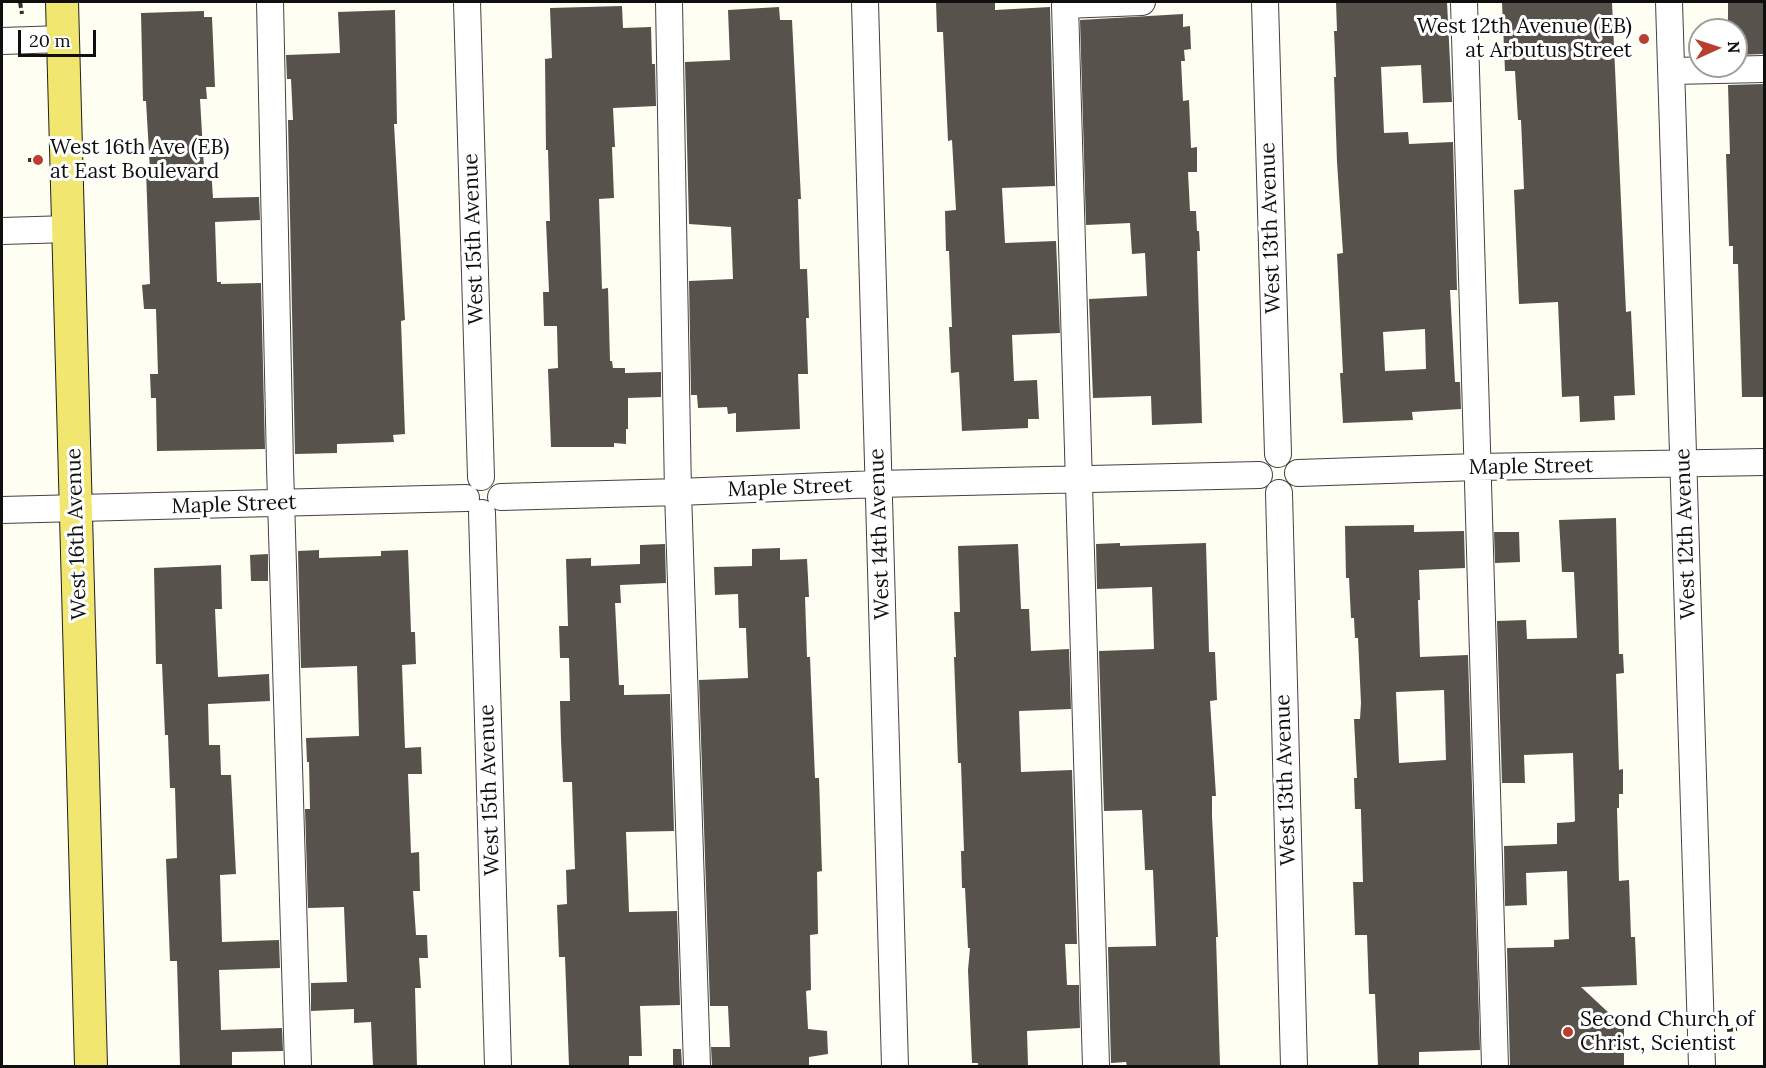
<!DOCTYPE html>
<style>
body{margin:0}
#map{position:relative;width:1766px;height:1068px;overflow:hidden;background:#fefef2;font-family:Lora,serif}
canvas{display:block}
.frame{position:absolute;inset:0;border:3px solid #0f0f0f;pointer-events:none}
.north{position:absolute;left:1688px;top:18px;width:60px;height:60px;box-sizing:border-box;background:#fff;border:2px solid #9f9f9f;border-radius:50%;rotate:87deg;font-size:16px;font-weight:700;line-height:24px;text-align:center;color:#0f0f0f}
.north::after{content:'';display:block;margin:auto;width:21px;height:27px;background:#b93e2e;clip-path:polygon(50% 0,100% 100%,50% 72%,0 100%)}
.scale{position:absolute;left:18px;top:30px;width:78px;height:27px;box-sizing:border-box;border:3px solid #0f0f0f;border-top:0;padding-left:8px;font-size:18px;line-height:21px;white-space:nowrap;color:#0f0f0f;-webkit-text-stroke:4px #fff;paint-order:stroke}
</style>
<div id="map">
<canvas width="1766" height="1068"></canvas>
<div class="frame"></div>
<div class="north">N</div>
<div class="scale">20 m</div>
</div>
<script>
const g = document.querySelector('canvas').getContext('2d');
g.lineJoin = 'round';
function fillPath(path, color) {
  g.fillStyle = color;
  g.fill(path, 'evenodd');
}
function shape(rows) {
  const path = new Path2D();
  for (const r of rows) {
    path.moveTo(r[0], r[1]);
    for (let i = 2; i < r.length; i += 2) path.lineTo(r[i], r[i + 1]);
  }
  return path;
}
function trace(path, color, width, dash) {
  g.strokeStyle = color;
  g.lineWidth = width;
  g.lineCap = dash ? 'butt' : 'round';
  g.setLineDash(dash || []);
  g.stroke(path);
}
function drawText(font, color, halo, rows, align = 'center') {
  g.font = font + ' Lora,serif';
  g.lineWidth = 6;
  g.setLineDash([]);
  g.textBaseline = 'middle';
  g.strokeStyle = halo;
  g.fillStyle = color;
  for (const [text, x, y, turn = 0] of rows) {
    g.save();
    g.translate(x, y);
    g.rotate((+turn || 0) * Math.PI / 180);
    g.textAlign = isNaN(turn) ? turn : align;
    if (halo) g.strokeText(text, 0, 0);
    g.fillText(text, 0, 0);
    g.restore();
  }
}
fillPath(shape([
 [936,2,995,2,995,10,1050,7,1055,186,1002,188,1005,243,1056,241,1060,333,1012,335,1014,381,1037,380,1039,419,1028,419,1028,428,962,431,959,372,951,373,949,327,952,327,949,251,946,251,945,211,956,210,952,140,948,141,943,32,937,32],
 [1336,2,1447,2,1452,102,1423,103,1421,65,1381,67,1384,133,1408,132,1409,144,1453,142,1457,290,1450,290,1455,382,1460,382,1461,409,1412,412,1413,420,1343,423,1340,373,1343,373,1337,254,1343,253,1337,162,1334,77,1336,77,1334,31,1337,31],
 [1425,329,1426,369,1385,371,1383,332],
 [1502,2,1612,2,1626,312,1631,311,1635,395,1614,396,1615,420,1580,422,1579,396,1562,397,1558,302,1519,304,1514,190,1524,189,1521,120,1518,120,1515,71,1505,71],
 [1728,2,1764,2,1764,54,1736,55,1736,30,1728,30],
 [622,6,623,28,651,27,652,64,655,64,656,106,613,108,615,147,612,147,614,198,599,199,602,289,608,288,610,361,612,361,613,368,625,368,625,373,661,372,661,397,628,398,628,429,626,429,626,444,614,443,614,447,551,447,548,369,558,368,557,326,544,326,543,292,549,292,546,221,550,221,548,150,546,150,545,59,552,58,550,8],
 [779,7,780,20,792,20,801,199,798,199,800,269,807,269,809,318,806,318,808,374,798,374,800,429,736,432,736,413,728,414,727,407,698,408,697,395,691,395,689,281,733,279,731,227,689,224,685,62,730,60,728,10],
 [395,10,397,124,394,124,405,320,401,321,405,434,393,435,394,442,337,444,337,453,295,454,288,120,293,120,291,79,287,79,286,55,340,53,338,12],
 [204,11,204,17,212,17,215,87,206,87,207,99,200,99,204,168,211,168,213,198,259,197,260,220,215,222,217,282,221,282,221,284,261,283,265,449,157,451,156,398,151,398,150,374,158,374,156,309,144,309,142,285,150,284,146,170,150,170,146,101,143,101,141,13],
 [1183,14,1183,27,1190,26,1191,49,1184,50,1185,61,1181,61,1183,101,1189,100,1191,148,1197,147,1197,172,1188,172,1190,211,1196,211,1197,231,1199,231,1200,251,1197,251,1202,423,1152,425,1151,396,1093,398,1089,299,1147,296,1145,253,1132,254,1130,223,1086,225,1080,20],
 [1764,84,1764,397,1742,397,1738,264,1733,264,1733,246,1729,246,1726,154,1730,154,1728,85],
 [1616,518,1619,654,1623,654,1624,673,1616,674,1619,770,1623,769,1623,794,1619,794,1619,808,1617,808,1619,881,1629,880,1631,937,1635,937,1637,985,1581,987,1624,1027,1624,1066,1510,1066,1507,948,1554,947,1554,940,1569,939,1567,871,1526,873,1527,905,1505,906,1504,846,1557,844,1557,823,1573,822,1575,821,1573,753,1524,755,1525,783,1502,783,1497,621,1526,620,1527,639,1577,638,1574,572,1562,572,1559,520],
 [1414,525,1414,532,1464,531,1465,568,1419,570,1420,600,1418,600,1420,657,1468,655,1480,1050,1419,1052,1419,1066,1378,1066,1375,994,1369,994,1367,935,1355,935,1353,882,1363,882,1361,813,1361,809,1355,809,1354,778,1357,778,1354,719,1360,719,1361,703,1358,638,1355,638,1354,618,1351,618,1349,578,1346,578,1345,526],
 [1444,690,1446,760,1399,763,1396,692],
 [1494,532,1519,532,1520,562,1495,563],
 [1120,543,1120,546,1206,543,1209,652,1215,652,1217,700,1210,701,1216,796,1212,796,1212,816,1218,937,1216,937,1220,1066,1127,1066,1126,1062,1111,1063,1108,947,1156,946,1153,870,1145,870,1142,810,1104,811,1099,651,1154,649,1152,587,1097,589,1096,544],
 [665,544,666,583,620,585,621,603,615,603,619,685,624,685,624,695,670,694,674,831,626,832,629,912,677,911,680,1005,640,1006,642,1056,629,1056,629,1066,569,1066,565,957,559,957,557,905,567,904,566,870,575,869,572,782,563,782,561,740,560,701,570,701,569,658,560,658,559,626,568,626,566,559,591,558,591,566,640,564,640,545],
 [1018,544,1021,609,1029,609,1031,651,1069,649,1071,709,1019,711,1021,772,1072,770,1077,944,1065,944,1067,985,1079,985,1080,1028,1027,1031,1028,1065,978,1066,978,1063,972,1063,968,970,970,948,968,948,965,888,962,888,961,851,964,851,961,763,958,763,954,657,956,657,954,612,960,612,958,546],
 [780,548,780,560,807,559,809,597,805,597,807,657,810,657,815,778,819,778,822,871,817,872,818,934,810,935,811,990,806,991,808,1029,827,1031,828,1054,809,1057,809,1066,712,1066,711,1047,730,1047,728,1006,710,1006,699,680,748,678,746,628,739,628,738,594,715,595,714,567,752,566,752,549],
 [319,550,319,558,381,556,381,551,408,550,411,632,415,632,416,664,402,665,405,748,421,747,422,774,408,774,411,853,419,852,420,891,413,891,416,935,427,935,428,958,419,958,421,988,415,988,417,1066,373,1066,371,1022,354,1023,354,1009,311,1011,311,983,347,982,344,907,308,908,305,809,310,809,309,762,307,762,306,738,359,736,357,666,301,668,298,551],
 [268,554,268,581,251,581,250,555],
 [221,565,222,609,215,609,218,677,269,674,270,701,208,704,209,745,220,745,221,775,231,775,236,874,220,875,222,942,279,940,280,968,219,970,221,1030,282,1028,283,1051,232,1052,232,1066,180,1066,177,961,170,961,166,859,177,858,175,788,170,788,168,735,165,735,162,664,156,664,154,568],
 [673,1049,681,1049,682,1066,673,1066]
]), '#58524c');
const minor = shape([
 [270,2,280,466,298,1066],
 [467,2,481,477],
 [669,2,678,492,697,1066],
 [865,2,895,1066],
 [1265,2,1278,454],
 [1464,2,1495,1066],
 [1669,2,1702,1066],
 [2,41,63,39],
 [1672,71,1764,69],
 [2,231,69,229],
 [1298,473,1477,467,1764,462],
 [1279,493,1294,1066],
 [501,497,678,492,878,484,1259,475],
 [2,510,466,498],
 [482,513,498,1066],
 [1096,1066,1065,5,1142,2]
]);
const major = shape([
 [62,2,91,1066]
]);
trace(minor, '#424242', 28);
trace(major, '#202020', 34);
trace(shape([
 [20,2,22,14],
 [28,160,38,160],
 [1727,1030,1737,1029]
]), '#313131', 4, [6, 3]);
trace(minor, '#fff', 26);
trace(major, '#f1e670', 32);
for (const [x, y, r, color] of [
 [1644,39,6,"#b93e2e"],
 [38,160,6,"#b93e2e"],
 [1568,1032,6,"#b93e2e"]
]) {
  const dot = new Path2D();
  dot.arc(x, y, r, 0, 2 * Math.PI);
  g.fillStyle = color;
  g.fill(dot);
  trace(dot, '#fff', 2);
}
drawText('21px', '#0f0f0f', '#fff', [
 ["West 12th Avenue (EB)",1632,27,"right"],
 ["at Arbutus Street",1632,51,"right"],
 ["West 16th Ave (EB)",50,148],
 ["at East Boulevard",50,172],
 ["Second Church of",1580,1020],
 ["Christ, Scientist",1580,1044]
], 'left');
drawText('21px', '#0f0f0f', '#fff', [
 ["West 13th Avenue",1271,228,-92],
 ["West 15th Avenue",474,239,-92],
 ["Maple Street",1531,467,-1],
 ["Maple Street",790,488,-2],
 ["Maple Street",234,505,-2],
 ["West 16th Avenue",77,534,-92],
 ["West 14th Avenue",880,534,-92],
 ["West 12th Avenue",1686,534,-92],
 ["West 13th Avenue",1286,780,-92],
 ["West 15th Avenue",490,790,-92]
]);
</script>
